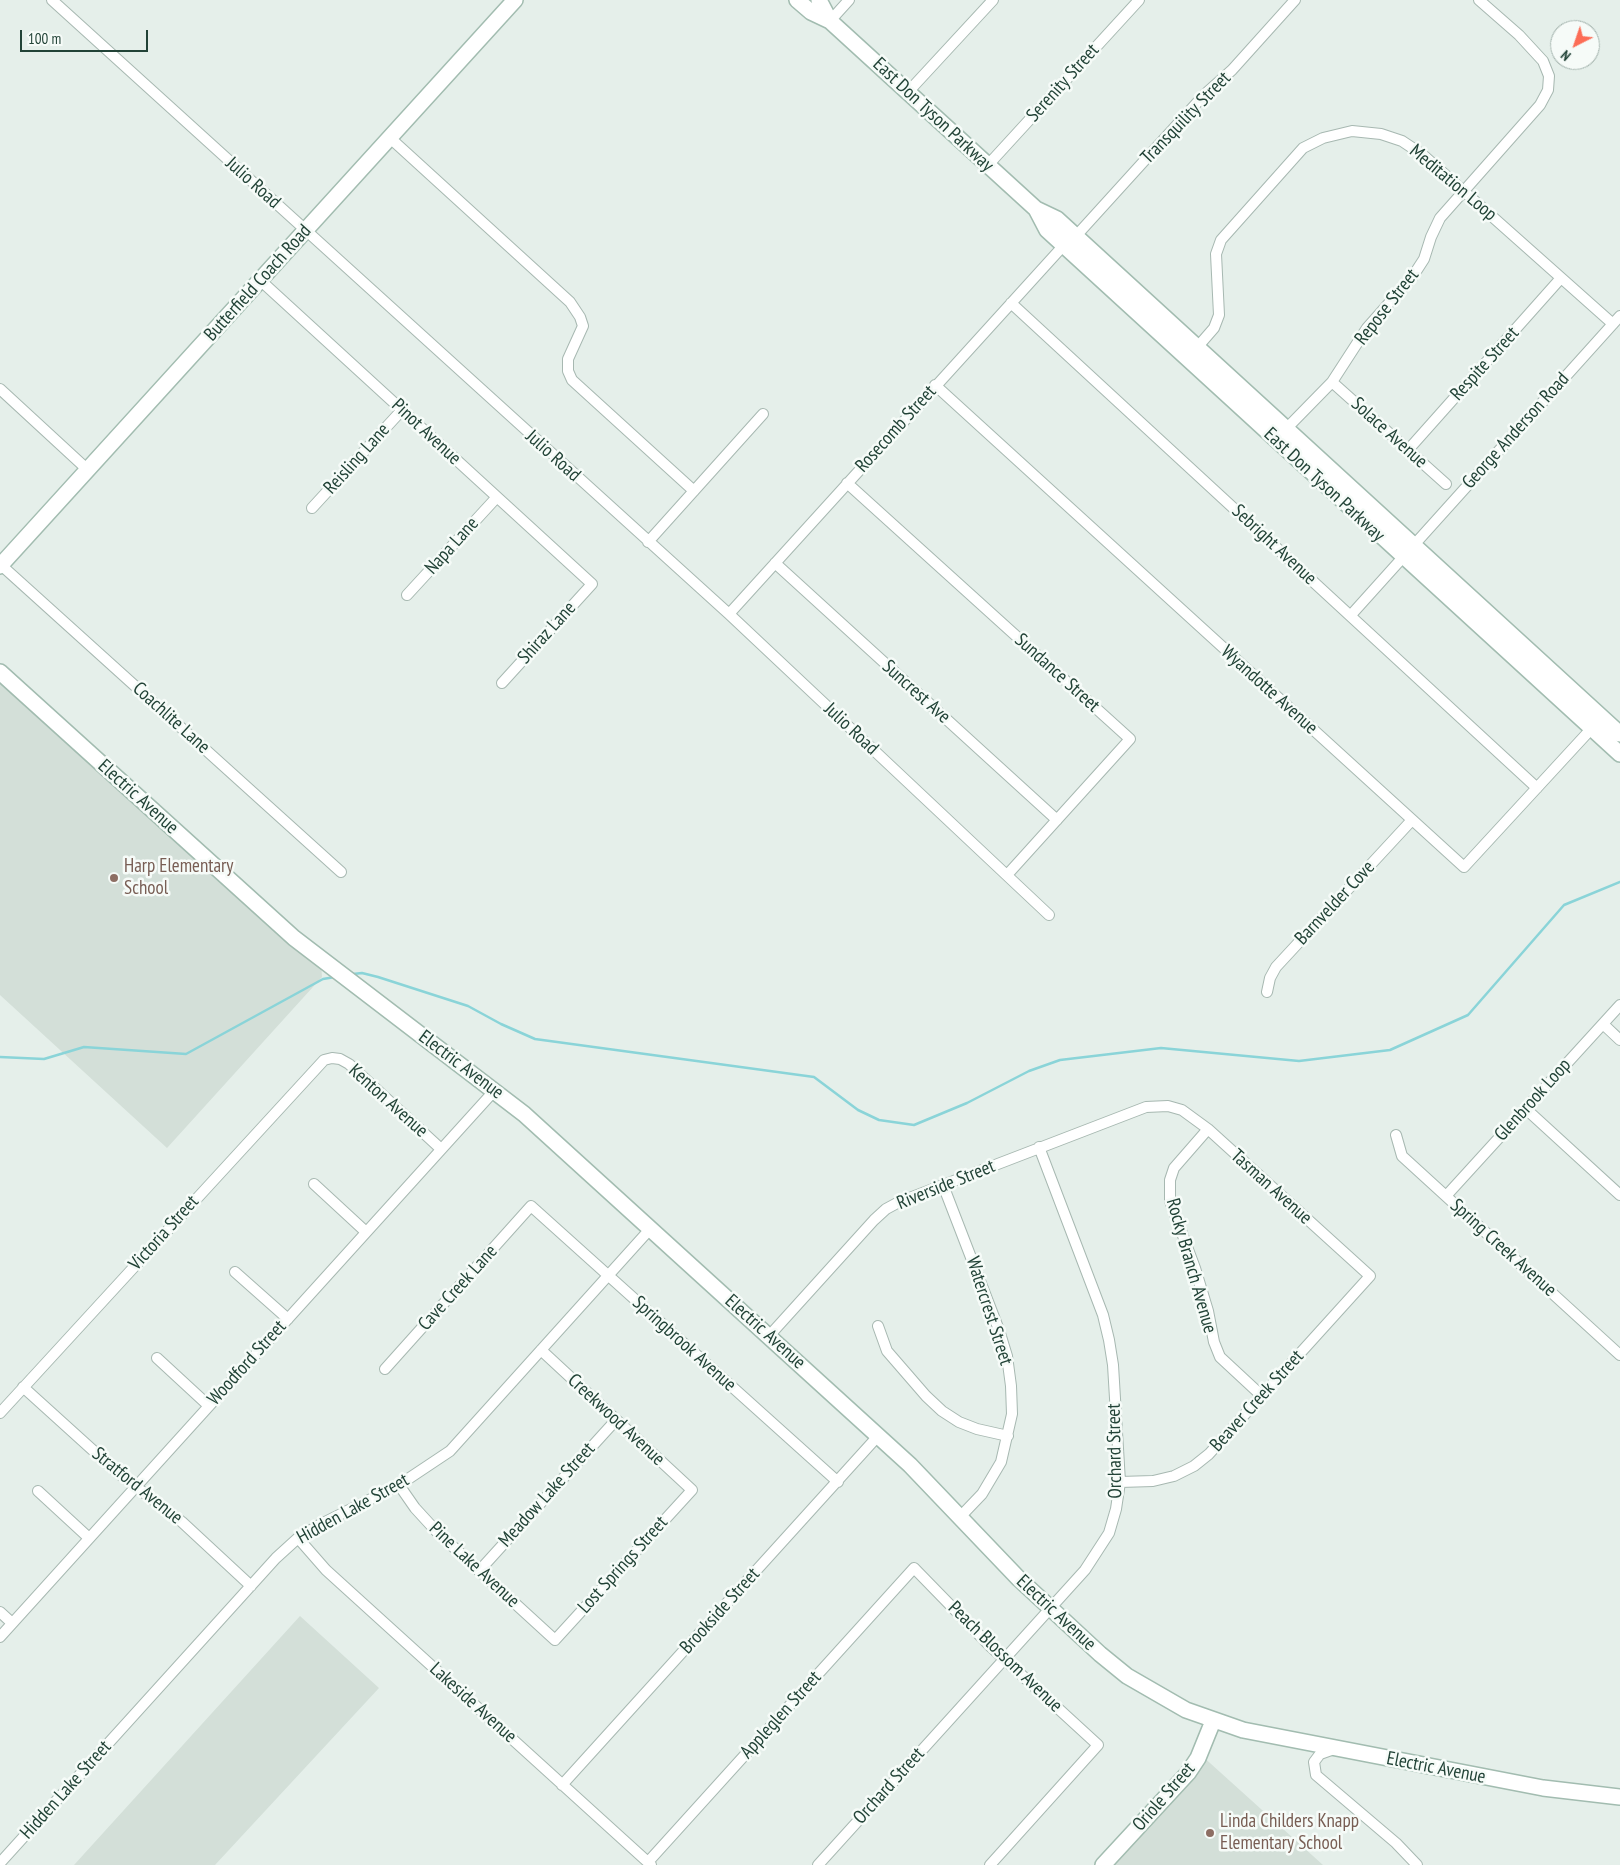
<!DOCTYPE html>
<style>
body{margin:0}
#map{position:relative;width:1620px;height:1865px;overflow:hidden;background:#e5efea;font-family:"PT Sans Narrow",sans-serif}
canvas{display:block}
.north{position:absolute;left:1550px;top:20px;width:50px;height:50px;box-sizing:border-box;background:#f6fbf8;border:1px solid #a1b1ab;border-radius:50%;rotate:221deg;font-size:14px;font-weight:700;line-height:20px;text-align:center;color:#224337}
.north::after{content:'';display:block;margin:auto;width:18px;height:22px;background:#fc6d56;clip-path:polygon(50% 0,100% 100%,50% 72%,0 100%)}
.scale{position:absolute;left:20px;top:30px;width:128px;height:22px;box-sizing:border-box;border:2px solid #224337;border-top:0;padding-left:6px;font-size:15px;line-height:18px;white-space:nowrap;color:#224337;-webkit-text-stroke:4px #f6fbf8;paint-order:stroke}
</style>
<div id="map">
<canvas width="1620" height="1865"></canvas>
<div class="north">N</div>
<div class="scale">100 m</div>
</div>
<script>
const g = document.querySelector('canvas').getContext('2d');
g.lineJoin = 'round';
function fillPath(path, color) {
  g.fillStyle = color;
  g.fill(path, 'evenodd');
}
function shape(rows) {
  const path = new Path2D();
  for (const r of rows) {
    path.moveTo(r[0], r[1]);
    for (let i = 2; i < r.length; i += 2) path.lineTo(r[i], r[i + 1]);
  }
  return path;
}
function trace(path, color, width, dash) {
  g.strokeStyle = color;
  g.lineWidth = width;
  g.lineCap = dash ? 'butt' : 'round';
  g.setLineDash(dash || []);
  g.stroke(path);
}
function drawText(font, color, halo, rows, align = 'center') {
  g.font = font + ' "PT Sans Narrow",sans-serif';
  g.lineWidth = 5;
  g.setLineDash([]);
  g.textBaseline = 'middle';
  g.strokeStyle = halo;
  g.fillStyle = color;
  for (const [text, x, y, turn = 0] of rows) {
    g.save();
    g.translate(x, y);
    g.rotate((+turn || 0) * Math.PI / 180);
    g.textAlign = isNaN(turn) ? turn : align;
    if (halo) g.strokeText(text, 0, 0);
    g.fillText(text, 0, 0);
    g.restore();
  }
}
fillPath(shape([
 [0,672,321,961,322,977,167,1148,0,995],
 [300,1616,379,1688,215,1865,74,1865],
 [1200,1754,1323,1865,1103,1865]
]), '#d3dfd8');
trace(shape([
 [353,974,362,973,378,977,468,1006,501,1024,535,1039,814,1077,858,1110,879,1120,914,1125,967,1103,1029,1071,1060,1060,1161,1048,1299,1061,1390,1050,1468,1015,1564,905,1620,882],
 [0,1057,44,1059,84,1047,186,1054,323,979,335,977]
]), '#8ad4d8', 2.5);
const street = shape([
 [52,0,729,614,1049,915],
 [830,21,849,0],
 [908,92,993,0],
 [389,137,570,302,580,317,583,326,568,359,568,371,572,380,694,491],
 [988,165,1139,0],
 [1076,236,1204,95,1232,70,1295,0],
 [260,280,592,584,502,683],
 [1011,303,1537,788],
 [1194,351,1214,328,1219,315,1216,254,1221,240,1303,148,1323,138,1352,131,1381,134,1402,141,1423,155,1613,324],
 [1332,382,1446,484],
 [935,385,1464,867,1592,728],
 [0,389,89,471],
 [1286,429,1332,382,1367,328,1413,276,1424,259,1431,237,1440,218,1540,105,1548,90,1549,76,1543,61,1519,35,1479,0],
 [1408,450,1561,278],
 [847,483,1130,739,1007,875],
 [312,508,402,410],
 [648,542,763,414],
 [775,563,1057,820],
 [1,565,341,872],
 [407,595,497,497],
 [729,614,1064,245],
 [1351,615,1620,316],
 [1267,992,1270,978,1276,967,1412,820],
 [1603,1024,1620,1040],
 [1526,1109,1620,1195],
 [1208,1129,1174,1168,1170,1180,1170,1201,1195,1268,1208,1311,1214,1342,1220,1357,1262,1396],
 [1396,1135,1402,1156,1620,1355],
 [314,1184,366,1232],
 [943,1185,999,1330,1007,1356,1011,1386,1012,1414,1001,1462,982,1494,960,1517],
 [1446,1196,1620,1005],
 [235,1272,288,1319],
 [878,1326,887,1351,926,1396,942,1411,959,1422,977,1429,1008,1436],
 [769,1336,874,1220,886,1209,899,1202,1146,1107,1168,1106,1182,1110,1208,1129,1370,1276,1209,1454,1194,1466,1174,1476,1153,1481,1120,1482],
 [157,1358,209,1406],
 [385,1369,531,1206,838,1482],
 [23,1387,118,1473,182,1522,251,1586],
 [0,1413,324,1060,332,1058,340,1059,349,1064,441,1149],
 [399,1485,415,1508,437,1532,555,1640,692,1490,541,1350],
 [38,1491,89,1538],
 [298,1538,326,1570,651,1865],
 [479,1571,616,1420],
 [0,1612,12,1623],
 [0,1637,495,1090],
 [1334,1749,1320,1754,1314,1762,1316,1775,1396,1843,1417,1865],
 [562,1785,878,1436],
 [648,1862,914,1568,990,1646,1098,1745,990,1865],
 [0,1863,276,1558,298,1538,321,1524,399,1485,450,1451,651,1228],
 [818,1865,1085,1570,1109,1533,1116,1509,1120,1482,1113,1365,1109,1340,1103,1315,1039,1147]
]);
const secondary = shape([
 [797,0,811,12,830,21,1036,209,1057,219,1620,734],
 [819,0,830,21],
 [1036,209,1047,230,1620,754],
 [0,566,515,0],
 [0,672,294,938,524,1114,910,1465,1019,1579,1100,1654,1127,1676,1186,1710,1243,1730,1543,1788,1620,1797],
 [1103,1865,1188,1773,1198,1758,1213,1721]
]);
trace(street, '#a7b8b1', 12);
trace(secondary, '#a2bcb0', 18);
trace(street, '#fff', 10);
trace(secondary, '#fff', 15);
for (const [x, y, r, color] of [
 [114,878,5,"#8d6e63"],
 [1210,1833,5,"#8d6e63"]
]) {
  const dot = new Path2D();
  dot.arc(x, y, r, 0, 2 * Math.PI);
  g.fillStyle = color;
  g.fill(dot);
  trace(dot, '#f6fbf8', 2);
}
drawText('19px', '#224337', '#f6fbf8', [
 ["Serenity Street",1063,83,-48],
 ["East Don Tyson Parkway",933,115,43],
 ["Transquility Street",1186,118,-46],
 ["Julio Road",253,183,42],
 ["Meditation Loop",1453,183,40],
 ["Butterfield Coach Road",258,283,-48],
 ["Repose Street",1387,307,-52],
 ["Respite Street",1485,364,-48],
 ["Rosecomb Street",896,429,-48],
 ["George Anderson Road",1516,431,-48],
 ["Pinot Avenue",426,432,43],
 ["Solace Avenue",1389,433,42],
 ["Julio Road",553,456,42],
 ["Reisling Lane",357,459,-48],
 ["East Don Tyson Parkway",1324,485,43],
 ["Sebright Avenue",1274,545,43],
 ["Napa Lane",452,546,-48],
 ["Shiraz Lane",547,633,-48],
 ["Sundance Street",1057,673,42],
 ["Wyandotte Avenue",1269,690,42],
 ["Suncrest Ave",916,692,42],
 ["Coachlite Lane",171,718,42],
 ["Julio Road",851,729,43],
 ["Electric Avenue",138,797,42],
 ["Barnvelder Cove",1335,903,-47],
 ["Electric Avenue",461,1065,37],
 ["Glenbrook Loop",1533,1100,-48],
 ["Kenton Avenue",388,1101,42],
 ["Riverside Street",946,1185,-22],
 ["Tasman Avenue",1271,1187,42],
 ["Victoria Street",164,1233,-48],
 ["Spring Creek Avenue",1503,1248,42],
 ["Rocky Branch Avenue",1191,1266,74],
 ["Cave Creek Lane",458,1288,-48],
 ["Watercrest Street",989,1311,72],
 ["Electric Avenue",765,1332,42],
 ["Springbrook Avenue",684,1344,42],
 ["Woodford Street",247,1363,-48],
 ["Beaver Creek Street",1257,1401,-48],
 ["Creekwood Avenue",616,1420,43],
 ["Orchard Street",1115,1451,-91],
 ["Stratford Avenue",137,1486,39],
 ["Meadow Lake Street",547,1495,-48],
 ["Hidden Lake Street",353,1509,-29],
 ["Pine Lake Avenue",474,1565,43],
 ["Lost Springs Street",623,1565,-48],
 ["Brookside Street",720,1611,-48],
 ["Electric Avenue",1056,1613,43],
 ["Peach Blossom Avenue",1005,1657,44],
 ["Lakeside Avenue",473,1703,42],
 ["Appleglen Street",781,1715,-48],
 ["Electric Avenue",1436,1768,11],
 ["Orchard Street",889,1786,-48],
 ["Hidden Lake Street",66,1790,-48],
 ["Oriole Street",1164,1797,-49]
]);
drawText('19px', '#785e54', '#f6fbf8', [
 ["Harp Elementary",124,867],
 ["School",124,889],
 ["Linda Childers Knapp",1220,1822],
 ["Elementary School",1220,1844]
], 'left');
</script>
